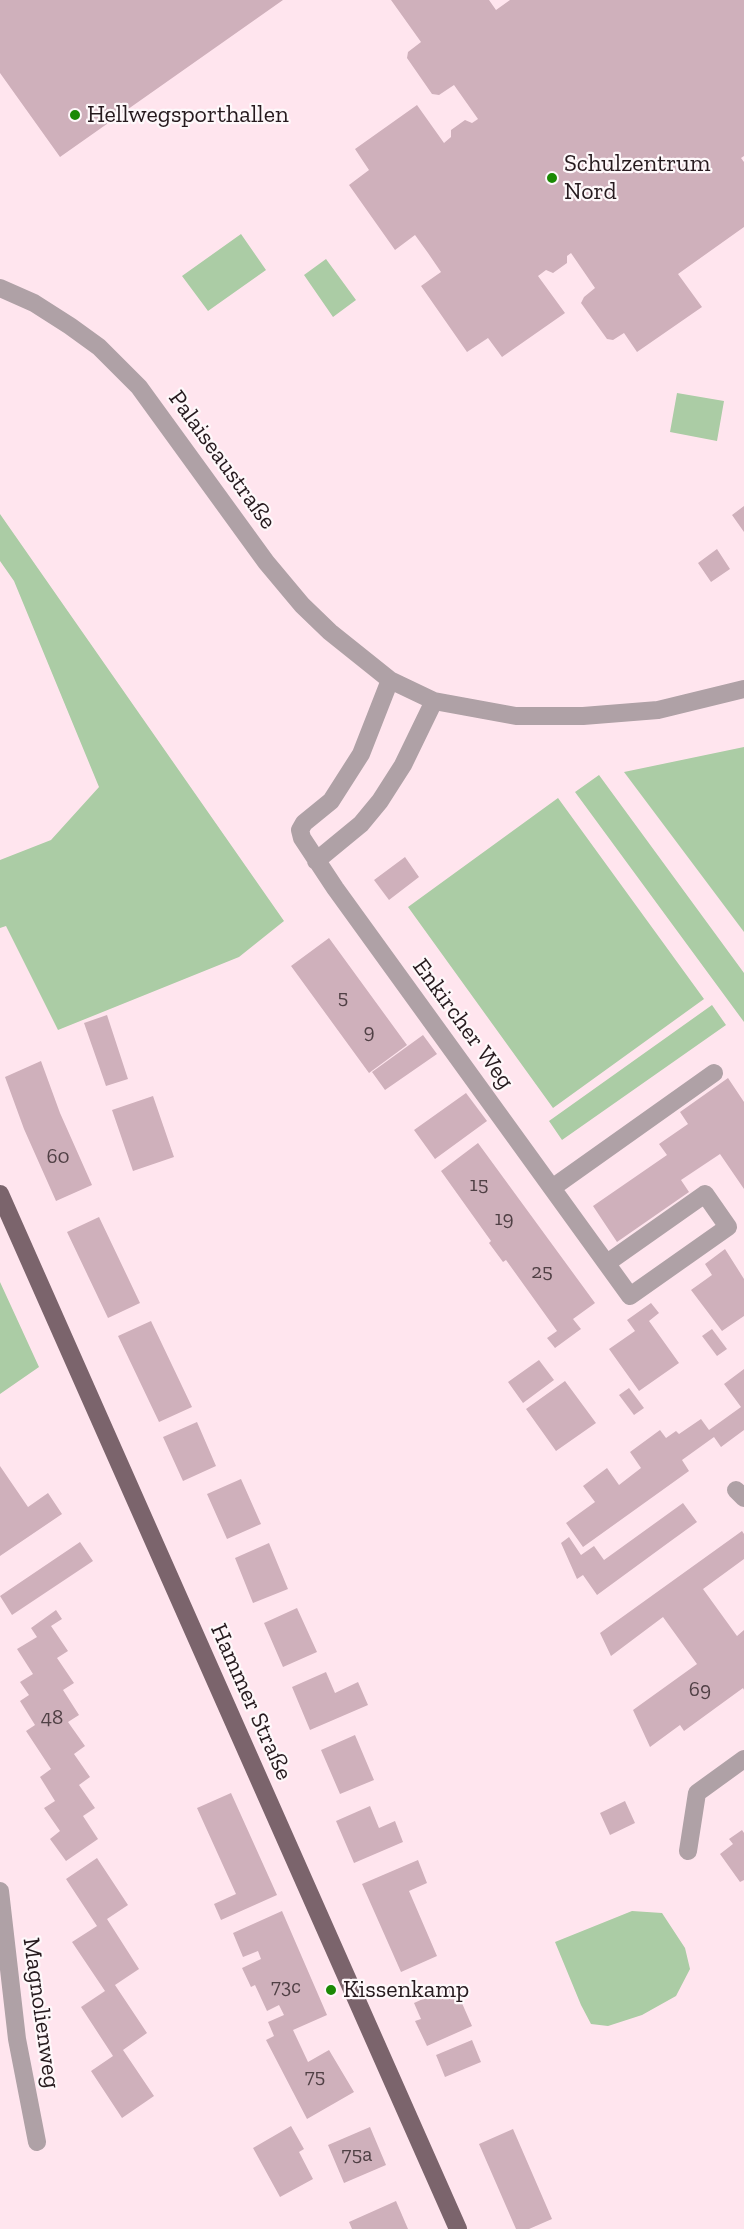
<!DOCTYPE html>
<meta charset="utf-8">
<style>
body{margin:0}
canvas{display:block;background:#ffe5ee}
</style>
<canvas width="744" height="2229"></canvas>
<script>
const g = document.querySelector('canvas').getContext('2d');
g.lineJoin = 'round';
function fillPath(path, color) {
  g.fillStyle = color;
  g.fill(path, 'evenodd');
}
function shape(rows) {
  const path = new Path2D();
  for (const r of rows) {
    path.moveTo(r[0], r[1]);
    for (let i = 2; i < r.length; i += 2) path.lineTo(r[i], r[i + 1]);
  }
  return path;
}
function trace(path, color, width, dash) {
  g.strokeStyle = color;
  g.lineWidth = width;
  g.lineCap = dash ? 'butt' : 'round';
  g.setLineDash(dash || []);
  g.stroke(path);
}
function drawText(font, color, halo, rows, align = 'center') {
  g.font = font + ' "Zilla Slab",serif';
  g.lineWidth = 4.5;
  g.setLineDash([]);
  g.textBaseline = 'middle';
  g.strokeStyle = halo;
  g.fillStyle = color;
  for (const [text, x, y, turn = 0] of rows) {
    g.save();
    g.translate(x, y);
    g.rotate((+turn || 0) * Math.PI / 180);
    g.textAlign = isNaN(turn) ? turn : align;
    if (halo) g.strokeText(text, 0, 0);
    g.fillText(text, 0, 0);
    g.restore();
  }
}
fillPath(shape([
 [241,234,266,270,208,311,182,276],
 [326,259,356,300,333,317,304,275],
 [677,393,724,401,717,441,670,432],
 [0,514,284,921,239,957,58,1030,6,926,0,928,0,860,51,840,99,787,14,581,0,561],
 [744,747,744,932,624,772],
 [599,775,744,973,744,1022,575,792],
 [558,798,704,999,553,1108,408,907],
 [712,1005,726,1025,562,1140,549,1121],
 [0,1282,39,1367,0,1394],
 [632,1911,662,1913,685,1948,690,1969,676,1996,642,2015,608,2026,591,2024,581,2005,555,1942]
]), '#abcca5');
fillPath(shape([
 [0,0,283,0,60,157,0,73],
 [391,0,489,0,496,10,510,0,744,0,744,156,741,158,744,162,744,227,678,274,702,307,637,352,624,333,613,340,607,339,581,303,584,297,595,288,571,253,567,256,567,263,553,273,546,270,538,276,565,313,502,357,488,338,467,352,421,286,441,272,428,253,415,235,395,250,349,185,369,170,355,149,417,105,444,143,451,137,451,130,465,120,472,123,478,119,454,85,439,95,432,94,407,58,408,52,421,42],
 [744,506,744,532,732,515],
 [717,549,730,569,711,582,698,563],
 [405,857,419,877,389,900,374,880],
 [329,938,407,1045,369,1073,291,966],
 [107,1015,128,1079,106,1086,84,1023],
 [423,1035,437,1054,385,1090,372,1072],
 [41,1061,60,1113,92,1185,56,1201,24,1129,5,1077],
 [728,1078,744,1102,744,1189,720,1154,681,1180,689,1192,617,1242,593,1206,667,1155,659,1144,688,1124,680,1112],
 [466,1093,487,1121,435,1159,414,1130],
 [153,1096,174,1157,133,1171,112,1110],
 [478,1143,595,1303,573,1319,581,1329,555,1348,547,1338,557,1331,506,1260,503,1262,489,1243,491,1241,441,1171],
 [99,1217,140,1303,108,1318,67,1232],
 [725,1249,744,1279,744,1316,722,1331,691,1290,712,1275,705,1264],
 [651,1303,659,1313,649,1321,679,1363,639,1391,609,1349,635,1331,627,1320],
 [151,1321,192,1407,159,1422,118,1336],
 [712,1329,727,1349,717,1356,702,1336],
 [539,1360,554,1380,523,1403,508,1382],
 [744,1369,744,1430,721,1447,714,1437,682,1460,689,1471,583,1547,566,1523,595,1502,583,1486,607,1468,619,1485,641,1468,630,1452,660,1430,666,1438,676,1431,679,1434,701,1419,709,1430,741,1407,724,1384],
 [565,1381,596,1423,556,1451,526,1409],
 [629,1388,644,1408,634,1415,619,1395],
 [197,1422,216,1466,183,1481,163,1437],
 [0,1466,28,1507,48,1493,62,1514,0,1556],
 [241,1479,261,1524,227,1539,207,1494],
 [683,1503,697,1522,668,1543,597,1595,583,1575,577,1579,561,1543,569,1537,581,1555,594,1546,604,1560],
 [742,1531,744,1534,744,1559,703,1589,737,1636,744,1630,744,1690,743,1688,684,1731,680,1725,650,1747,633,1710,697,1664,663,1617,611,1656,600,1633],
 [80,1542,93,1561,12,1615,0,1596],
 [269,1543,288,1589,253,1603,235,1558],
 [297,1608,317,1652,283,1667,264,1623],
 [56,1610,62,1619,51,1626,68,1651,57,1658,74,1683,63,1690,79,1715,68,1722,85,1746,74,1754,90,1777,79,1785,95,1808,83,1816,98,1839,66,1861,50,1839,60,1831,44,1808,55,1801,40,1777,51,1769,26,1731,35,1725,20,1701,29,1695,20,1682,33,1674,17,1649,37,1637,31,1628],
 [326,1672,335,1693,358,1682,368,1705,310,1730,292,1687],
 [355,1735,374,1780,340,1794,321,1750],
 [231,1793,277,1895,221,1920,214,1904,236,1894,197,1808],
 [625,1801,635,1823,610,1835,600,1813],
 [370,1806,379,1828,395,1821,403,1842,354,1863,336,1821],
 [742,1830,744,1833,744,1880,740,1882,720,1854,733,1844,729,1839],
 [97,1858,128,1905,107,1919,139,1969,115,1985,147,2033,123,2050,154,2096,122,2118,91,2071,113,2056,81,2007,105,1991,72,1942,97,1926,66,1879],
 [418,1860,427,1883,409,1891,437,1956,401,1972,362,1884],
 [282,1911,327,2015,293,2030,308,2062,329,2050,354,2092,307,2119,266,2040,274,2036,268,2022,284,2015,279,2005,267,2011,255,1985,251,1987,242,1968,261,1959,258,1951,243,1957,233,1933],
 [454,1985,472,2026,427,2046,415,2021,421,2019,414,2003],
 [472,2040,481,2062,445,2077,436,2055],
 [291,2126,304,2149,299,2152,313,2179,280,2197,253,2148],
 [370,2127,386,2165,344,2183,328,2145],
 [513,2129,552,2219,529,2229,516,2229,479,2144],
 [396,2201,408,2229,352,2229,349,2222]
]), '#cfb0bb');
trace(shape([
 [0,288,34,303,70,326,99,347,139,387,266,562,302,605,330,632,390,680,434,701,516,716,583,716,658,710,744,689],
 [390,680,361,754,331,801,304,823,300,830,302,838,335,888,630,1296,728,1227,705,1194,607,1263],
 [316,861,361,824,380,801,403,765,434,701],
 [552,1188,714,1073],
 [736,1490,744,1498],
 [688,1851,697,1793,744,1759],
 [0,1891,17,2039,37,2142]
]), '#afa1a6', 18);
trace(shape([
 [0,1194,458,2229]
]), '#7b646c', 18);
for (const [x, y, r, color] of [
 [75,115,6,"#1b8904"],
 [552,178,6,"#1b8904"],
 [331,1990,6,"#1b8904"]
]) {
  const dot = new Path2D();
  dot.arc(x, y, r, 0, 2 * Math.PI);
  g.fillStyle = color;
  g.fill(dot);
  trace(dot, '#fef8fa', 2);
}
drawText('21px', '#504045', null, [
 ["5",343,998],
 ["9",369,1032],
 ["60",58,1157],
 ["15",479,1185],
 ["19",504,1219],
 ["25",542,1272],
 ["69",700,1690],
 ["48",52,1718],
 ["73c",286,1987],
 ["75",315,2077],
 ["75a",357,2155]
]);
drawText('24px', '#261a1e', '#fef8fa', [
 ["Hellwegsporthallen",87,115],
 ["Schulzentrum",564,164],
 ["Nord",564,192],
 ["Kissenkamp",343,1990]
], 'left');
drawText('24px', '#261a1e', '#fef8fa', [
 ["Palaiseaustraße",222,460,54],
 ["Enkircher Weg",463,1024,54],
 ["Hammer Straße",251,1702,66],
 ["Magnolienweg",41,2013,82]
]);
</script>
